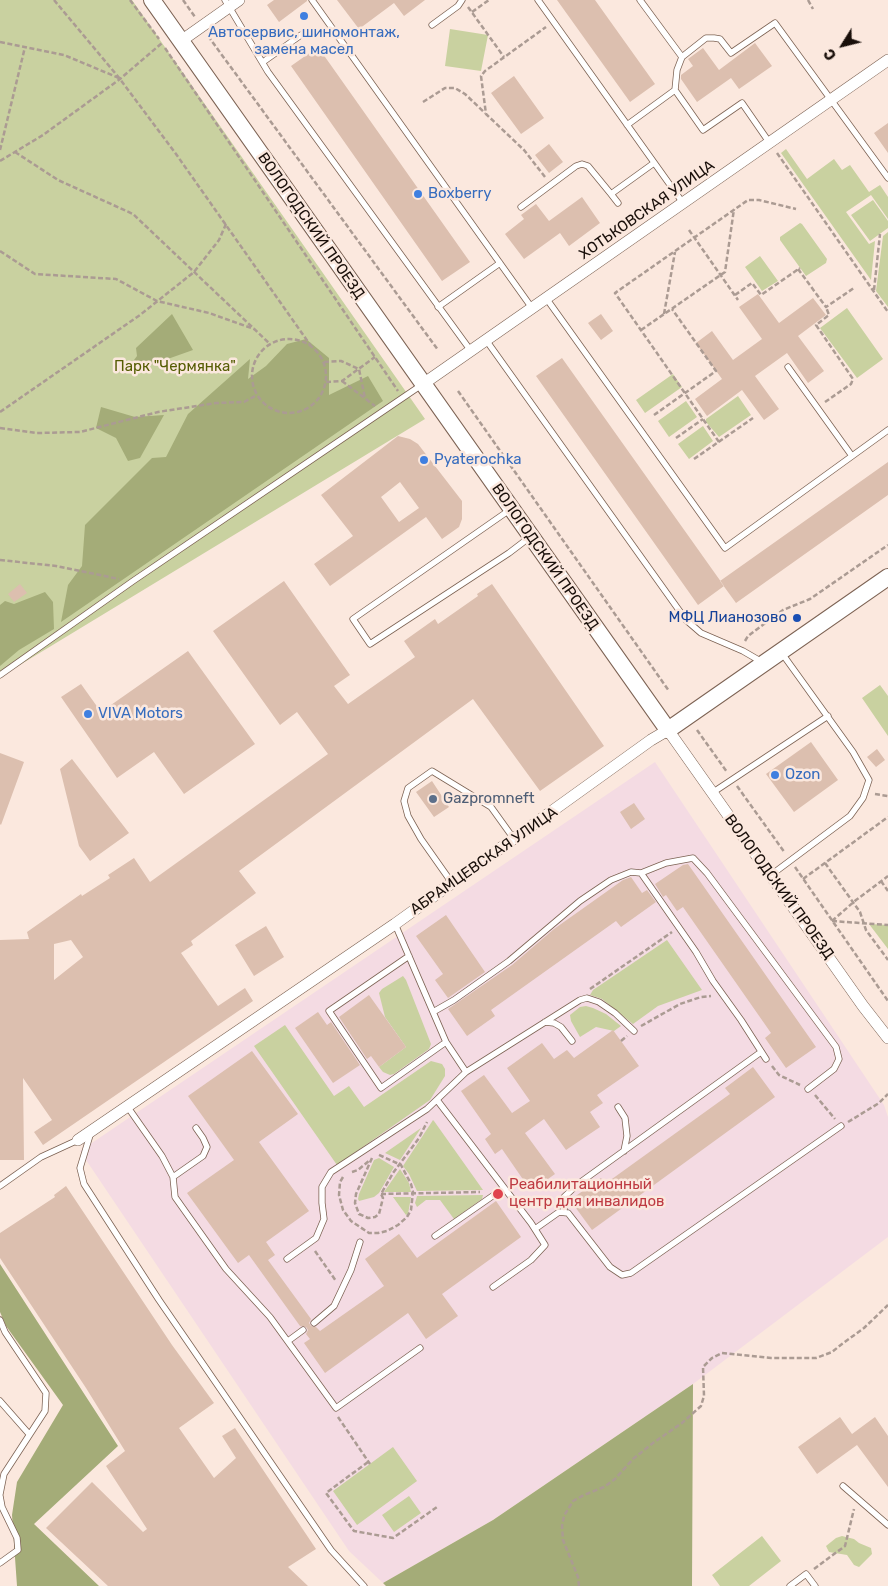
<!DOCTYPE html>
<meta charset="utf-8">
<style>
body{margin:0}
#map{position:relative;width:888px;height:1586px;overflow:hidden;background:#fbe8de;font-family:Rubik,sans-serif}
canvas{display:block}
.north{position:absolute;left:818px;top:20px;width:50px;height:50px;-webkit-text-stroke:4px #fbe8de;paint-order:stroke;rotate:234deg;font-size:14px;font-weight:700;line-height:20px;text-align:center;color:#190f0a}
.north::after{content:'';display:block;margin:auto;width:18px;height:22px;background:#190f0a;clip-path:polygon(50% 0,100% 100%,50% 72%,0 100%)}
</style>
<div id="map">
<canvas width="888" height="1586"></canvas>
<div class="north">С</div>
</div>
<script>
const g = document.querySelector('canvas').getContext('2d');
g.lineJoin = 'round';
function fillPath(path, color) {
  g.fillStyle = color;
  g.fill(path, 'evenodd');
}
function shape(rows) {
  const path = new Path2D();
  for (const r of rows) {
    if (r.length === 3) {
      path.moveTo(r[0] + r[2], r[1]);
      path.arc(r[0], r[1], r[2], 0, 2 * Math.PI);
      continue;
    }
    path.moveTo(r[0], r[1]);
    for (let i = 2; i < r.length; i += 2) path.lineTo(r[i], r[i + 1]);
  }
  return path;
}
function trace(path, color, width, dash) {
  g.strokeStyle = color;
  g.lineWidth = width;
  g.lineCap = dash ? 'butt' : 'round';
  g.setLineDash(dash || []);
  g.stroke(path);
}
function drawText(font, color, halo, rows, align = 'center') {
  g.font = font + ' Rubik,sans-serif';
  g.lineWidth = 5;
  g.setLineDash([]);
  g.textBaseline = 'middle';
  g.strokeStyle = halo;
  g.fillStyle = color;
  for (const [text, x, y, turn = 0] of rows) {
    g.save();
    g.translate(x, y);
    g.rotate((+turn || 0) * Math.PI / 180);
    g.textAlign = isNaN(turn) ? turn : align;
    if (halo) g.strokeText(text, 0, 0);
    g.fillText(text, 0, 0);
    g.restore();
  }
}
fillPath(shape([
 [655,762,884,1105,888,1117,888,1237,693,1384,493,1520,383,1583,349,1551,80,1151]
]), '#f4dbe3');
fillPath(shape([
 [0,0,132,0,425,419,0,677],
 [450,29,488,35,481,71,445,66],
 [786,149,807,179,834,159,842,170,850,165,869,192,880,185,888,197,888,219,871,195,846,212,869,244,875,241,871,280,781,153],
 [873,200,888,221,888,228,870,241,851,215],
 [800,223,802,224,827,259,826,263,806,276,780,240,780,237],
 [888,232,888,307,876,291,883,236],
 [760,256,778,281,762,291,745,267],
 [847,308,883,359,857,378,820,328],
 [673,374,682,387,645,413,636,400],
 [738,396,751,415,719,437,706,422,706,419],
 [686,401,697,417,669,437,658,421],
 [703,426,713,441,689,459,678,444],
 [880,685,888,696,888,736,862,698],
 [869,924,888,925,888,949],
 [667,940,702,990,658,1006,633,1024,602,999,590,995,593,990],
 [403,976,406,980,431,1044,429,1049,394,1074,390,1075,383,1072,379,1067,406,1047,385,1017,379,993,382,989],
 [586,1006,593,1008,606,1014,621,1026,614,1031,596,1027,580,1037,571,1021,570,1015,580,1007],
 [285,1025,334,1096,349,1086,364,1107,431,1061,442,1064,445,1069,445,1076,430,1100,337,1165,254,1046],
 [433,1120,434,1121,483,1190,417,1191,409,1174,403,1166],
 [421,1128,400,1160,385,1153],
 [379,1158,394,1167,379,1193,374,1197,359,1201,358,1199,359,1194,374,1160],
 [400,1169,409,1183,411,1192,384,1192],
 [483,1195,482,1199,454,1219,440,1200,426,1200,417,1207,415,1203,417,1196],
 [393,1197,411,1197,408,1214,406,1215],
 [393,1447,417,1481,357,1525,333,1491],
 [409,1496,421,1513,394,1532,382,1515],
 [762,1536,781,1561,749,1586,720,1586,712,1575],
 [842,1536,854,1539,859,1543,871,1548,872,1554,859,1567,854,1565,847,1555,829,1552,826,1546,836,1538]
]), '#c9d1a0');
fillPath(shape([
 [172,314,193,350,131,372,128,368,137,356,136,348],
 [306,339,329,358,329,395,368,376,383,401,61,622,68,585,82,566,85,525,152,458,166,457,188,414,250,359,248,379,266,366,287,344],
 [101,407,135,417,164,415,140,458,128,461,116,438,96,428],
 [45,592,53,602,54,629,19,650,0,666,0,605,5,601,14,604],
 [0,1264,118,1446,34,1524,99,1586,17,1586,12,1515,17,1482,63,1405,6,1326,0,1312],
 [693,1384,692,1586,386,1586,383,1583,493,1520]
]), '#a4ac78');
fillPath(shape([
 [274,0,307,0,307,1,279,22,267,5],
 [337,0,425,0,404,16,394,3,359,29],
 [557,0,595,0,655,84,630,102],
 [755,43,772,66,739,89,731,78,697,102,681,79,681,75,693,66,688,59,703,48,719,70],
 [318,47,470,262,442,281,291,66],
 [514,76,544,118,521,134,491,93],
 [888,123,888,153,874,133],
 [549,144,563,162,549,173,535,155],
 [582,197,600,223,569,246,560,233,524,259,505,234,524,219,521,215,536,204,549,221],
 [758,294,779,323,813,298,826,315,798,336,824,371,808,383,787,353,755,376,779,409,764,420,742,390,707,416,695,399,722,379,696,343,712,331,733,360,762,339,739,307],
 [601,314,613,331,601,340,588,323],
 [562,358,724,586,698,605,536,376],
 [398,436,410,439,418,444,462,501,462,519,459,527,442,539,426,517,330,586,314,564,353,536,321,495],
 [400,482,419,508,399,522,381,497],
 [888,462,888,495,736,603,720,581],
 [284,581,350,675,334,686,348,704,415,657,404,641,435,619,438,624,478,596,477,594,492,584,604,746,540,791,473,699,239,871,256,893,191,941,193,945,181,953,218,1006,245,988,253,1001,43,1145,34,1132,52,1120,23,1078,24,1160,0,1160,0,940,29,939,27,932,81,894,82,896,110,878,108,875,134,858,150,882,328,754,297,712,280,725,213,631],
 [71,940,83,957,54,980,54,944],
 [20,584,27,593,14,602,8,594],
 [188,651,255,744,184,794,154,752,117,778,61,697,81,684,101,712],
 [811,742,838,780,794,812,766,774],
 [877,749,885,760,876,767,867,757],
 [0,753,24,762,1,825,0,824],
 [72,759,129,833,90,861,79,846,60,769],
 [432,781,449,807,434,817,416,792],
 [634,803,645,819,631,829,620,812],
 [688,864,816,1047,786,1068,765,1038,771,1033,683,907,677,911,666,895,663,897,655,884,683,865],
 [631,877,642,893,647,890,656,902,621,927,616,921,491,1010,495,1016,467,1036,448,1009,512,965,554,929,623,880],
 [446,915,485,972,448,998,435,980,443,974,416,936],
 [266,926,284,957,254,976,235,945],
 [369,995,406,1047,379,1067,371,1056,367,1059,339,1017],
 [318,1012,327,1025,331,1022,360,1065,333,1083,295,1028],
 [613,1030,639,1066,597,1095,603,1103,590,1112,600,1127,566,1150,544,1119,525,1133,555,1174,531,1191,502,1149,495,1154,485,1139,491,1134,461,1091,484,1075,512,1113,530,1101,507,1068,542,1043,554,1059,567,1050,574,1058],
 [252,1051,298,1114,259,1142,309,1211,266,1242,275,1255,268,1260,311,1319,309,1323,311,1326,316,1327,320,1331,384,1286,365,1259,399,1234,417,1258,496,1201,521,1237,442,1294,458,1316,426,1339,408,1313,325,1373,304,1343,310,1339,306,1334,308,1330,306,1327,300,1326,249,1255,238,1263,187,1193,234,1160,188,1096],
 [753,1067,775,1097,592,1230,570,1200,601,1178,605,1184,730,1094,725,1088],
 [66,1186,172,1345,214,1403,179,1428,214,1478,236,1458,222,1436,235,1428,316,1549,288,1567,308,1586,108,1586,46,1528,92,1482,143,1532,147,1529,106,1466,125,1451,86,1388,0,1258,0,1233,55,1197,54,1195],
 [840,1417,852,1434,875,1417,888,1436,888,1487,857,1445,817,1474,798,1447]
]), '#dcbfaf');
const lane = shape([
 [225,0,268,72,471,351],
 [312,0,532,308],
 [538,0,683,203],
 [640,0,682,57],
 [432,25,458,6,462,0],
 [263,62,301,35],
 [675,90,677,70,682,57,706,38,714,38,720,39,731,53,775,23,888,178],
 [627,125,675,90,703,130,742,103,769,142],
 [611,194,618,203],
 [521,207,576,166,582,164,588,166,611,194,654,163],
 [546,298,725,548,888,430],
 [438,307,500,263],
 [486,340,686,620,701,633,743,651,762,662],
 [788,367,852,456],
 [511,509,353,619,370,644,509,553,530,537],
 [0,675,133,581,423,384],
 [712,793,828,716],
 [641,873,696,952,713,981,741,1020,766,1059],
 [771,875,850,816,863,798,869,780,853,752,781,652],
 [452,883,421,839,408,816,404,801,408,788,432,771,491,807,514,839],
 [409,956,329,1011,381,1088,446,1042],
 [433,1012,454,1000,509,961,580,901,611,880,631,872,641,873,666,863,693,858,707,873,836,1047,839,1059,834,1069,808,1089],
 [545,1022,554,1023,561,1027,572,1041],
 [466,1072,580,1000,587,998,599,1002,615,1013,634,1031],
 [437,1100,531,1223,545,1245,531,1260,493,1287],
 [127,1106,162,1156,173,1177,175,1197,187,1214,226,1269,270,1317,336,1408,420,1348],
 [618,1107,625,1118,627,1136,624,1151],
 [91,1132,80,1168,84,1184,159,1300,331,1550,364,1586],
 [173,1177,203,1156,207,1147,203,1138,196,1128],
 [0,1186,41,1157,78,1140],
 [564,1212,564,1197,578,1184,761,1052],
 [535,1229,559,1212,568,1213,610,1267,622,1275,631,1273,841,1126],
 [435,1236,504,1188],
 [287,1259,316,1238,324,1219,322,1203,322,1187,331,1172,427,1109,466,1072,446,1042,395,924],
 [0,1320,5,1332,46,1393,45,1411,4,1474,0,1494],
 [314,1323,334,1306,351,1270,360,1242],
 [288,1341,303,1330],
 [0,1401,29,1434],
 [843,1486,888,1525],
 [0,1496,2,1507,17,1538,18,1550,0,1563],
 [790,1586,806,1574,815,1586]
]);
const street = shape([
 [181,41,239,0],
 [423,384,888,60],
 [78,1140,395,924,651,740,668,730,863,1006,888,1038]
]);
const secondary = shape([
 [152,0,668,730,888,577]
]);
trace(lane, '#7c6253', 7);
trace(street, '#7c6253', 12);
trace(secondary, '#7c6253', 18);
trace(shape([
 [54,0,120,79,176,154,311,346],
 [130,0,159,39],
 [183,0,195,17],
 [808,0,813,9],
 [468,7,504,57],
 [472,12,489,0],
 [208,36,438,350],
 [0,42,64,55,119,78],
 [165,48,398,391],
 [423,102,445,88,455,88,465,94,485,113],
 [0,150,25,47],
 [15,152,58,180,133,214,270,344],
 [777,153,888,312],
 [0,161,43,135,120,79,162,43],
 [545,177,524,150,486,114,481,76,485,71,546,27],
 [689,230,738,300],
 [0,251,35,274,116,279,157,301,209,313,254,329],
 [798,269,826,307,854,288],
 [874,290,880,234],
 [735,295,752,283,761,295,800,268],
 [664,314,675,252],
 [641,330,725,272,734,209],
 [289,376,37],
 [324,362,341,361,359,369,365,398],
 [342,381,375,406],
 [326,382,342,381,375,357],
 [458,391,669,691],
 [825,402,851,384,853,379,816,325,829,315,826,307],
 [0,412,140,315,194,272,219,240,226,224],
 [654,415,716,371,672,309],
 [0,428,37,433,80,432,158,412,216,403,244,402,257,395],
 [676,438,703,419],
 [719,442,615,293,748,200,759,200,796,209],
 [694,459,753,418],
 [0,560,56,566,119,579],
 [745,641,748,636,783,610,810,599,888,545],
 [697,730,727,772],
 [737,786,785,853],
 [875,794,888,796],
 [825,863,860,912,866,930,888,960],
 [795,867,888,1001],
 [803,879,888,817],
 [881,881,888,891],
 [832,921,856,900,888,876],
 [832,921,888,925],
 [590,989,672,932],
 [641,1026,680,1004,701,997,711,996],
 [621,1041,627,1036],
 [772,1066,779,1075,800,1085],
 [815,1095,835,1119],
 [848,1122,879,1103,888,1094],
 [372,1158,356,1194,355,1203,359,1214,368,1218,375,1217,379,1214,383,1198,381,1194,393,1173,419,1138,427,1122],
 [352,1172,358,1170,370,1160],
 [343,1177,340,1182,339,1195,343,1210,351,1221,369,1233,378,1233,387,1231,398,1225,407,1217,411,1210,413,1192,411,1184,401,1165,377,1154],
 [381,1194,480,1192],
 [315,1251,336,1281],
 [338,1417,370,1464],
 [368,1462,326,1493,354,1531,393,1538,437,1507],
 [814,1569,845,1546,854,1509],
 [579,1586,578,1577,563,1540,562,1526,564,1516,573,1501,584,1495,604,1487,615,1479,633,1459,653,1443,682,1423,701,1406,704,1396,703,1367,712,1358,722,1353,771,1358,816,1358,832,1352,842,1344,864,1328,888,1305]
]), '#ab9b93', 2.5, [5, 2.5]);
trace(lane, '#fff', 5.5);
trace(street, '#fff', 11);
trace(secondary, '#fff', 16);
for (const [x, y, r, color] of [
 [304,16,5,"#3f7fe0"],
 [418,194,5,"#3f7fe0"],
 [424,460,5,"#3f7fe0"],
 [797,618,5,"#1a4fb4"],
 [88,714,5,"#3f7fe0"],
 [775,775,5,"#3f7fe0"],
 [433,799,5,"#5c6f8a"],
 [498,1194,6,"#e0444e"]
]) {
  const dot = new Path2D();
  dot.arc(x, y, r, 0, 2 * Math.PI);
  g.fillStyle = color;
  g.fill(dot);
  trace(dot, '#fbe8de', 2);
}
drawText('15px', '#366cbe', '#fbe8de', [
 ["Автосервис, шиномонтаж,",304,33,"center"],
 ["замена масел",304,50,"center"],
 ["Boxberry",428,194],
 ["Pyaterochka",434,460],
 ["VIVA Motors",98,714],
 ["Ozon",785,775]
], 'left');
drawText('15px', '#190f0a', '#fbe8de', [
 ["ХОТЬКОВСКАЯ УЛИЦА",647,210,-35],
 ["ВОЛОГОДСКИЙ ПРОЕЗД",311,226,55],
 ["ВОЛОГОДСКИЙ ПРОЕЗД",545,557,55],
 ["АБРАМЦЕВСКАЯ УЛИЦА",484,861,-35],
 ["ВОЛОГОДСКИЙ ПРОЕЗД",779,887,54]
]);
drawText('15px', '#565d04', '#fbe8de', [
 ["Парк \"Чермянка\"",175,367]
]);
drawText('15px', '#164399', '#fbe8de', [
 ["МФЦ Лианозово",787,618]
], 'right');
drawText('15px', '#4e5e75', '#fbe8de', [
 ["Gazpromneft",443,799]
], 'left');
drawText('15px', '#be3a42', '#fbe8de', [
 ["Реабилитационный",509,1185],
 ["центр для инвалидов",509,1202]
], 'left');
</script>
